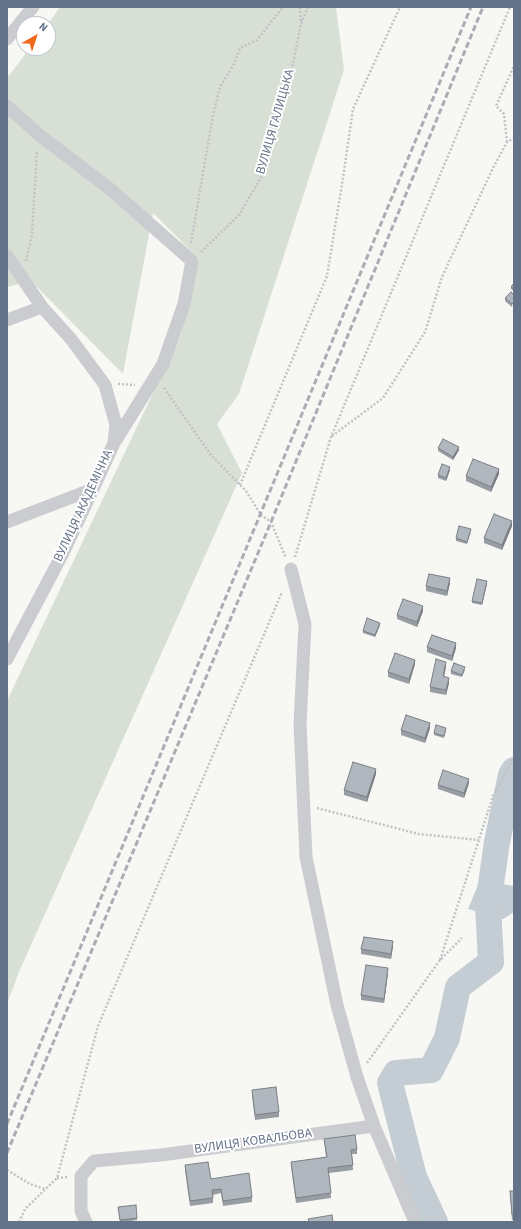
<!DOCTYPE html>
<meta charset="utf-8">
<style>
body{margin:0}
#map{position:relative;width:521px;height:1229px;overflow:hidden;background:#f7f8f4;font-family:"Source Sans 3",sans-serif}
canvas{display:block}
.frame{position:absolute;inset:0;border:8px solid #647388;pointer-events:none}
.north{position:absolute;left:16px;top:16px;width:40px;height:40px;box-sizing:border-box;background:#fff;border:1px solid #c1c7cf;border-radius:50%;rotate:39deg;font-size:11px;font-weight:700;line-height:16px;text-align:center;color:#647388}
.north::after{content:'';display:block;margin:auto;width:14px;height:18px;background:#ef6a1d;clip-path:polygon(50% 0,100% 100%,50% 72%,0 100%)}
</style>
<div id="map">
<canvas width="521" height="1229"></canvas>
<div class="frame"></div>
<div class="north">N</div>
</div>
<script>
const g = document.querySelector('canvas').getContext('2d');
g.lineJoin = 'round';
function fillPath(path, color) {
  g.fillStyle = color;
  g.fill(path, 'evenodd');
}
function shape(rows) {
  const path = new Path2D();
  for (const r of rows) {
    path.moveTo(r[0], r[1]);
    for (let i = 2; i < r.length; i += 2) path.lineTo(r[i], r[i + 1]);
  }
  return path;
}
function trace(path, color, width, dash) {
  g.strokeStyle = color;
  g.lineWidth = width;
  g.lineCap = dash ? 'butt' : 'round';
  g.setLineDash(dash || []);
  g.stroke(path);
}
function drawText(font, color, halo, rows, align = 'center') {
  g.font = font + ' "Source Sans 3",sans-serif';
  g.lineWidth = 4;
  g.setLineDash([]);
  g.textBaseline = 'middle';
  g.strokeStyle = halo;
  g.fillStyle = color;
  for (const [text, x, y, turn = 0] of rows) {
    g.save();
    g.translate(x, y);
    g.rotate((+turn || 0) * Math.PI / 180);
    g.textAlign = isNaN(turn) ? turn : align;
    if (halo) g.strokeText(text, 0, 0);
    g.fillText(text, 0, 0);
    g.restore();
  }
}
fillPath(shape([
 [60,7,336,7,344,70,239,394,217,424,242,473,19,972,7,1004,7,701,181,334,199,259,153,213,123,374,31,281,7,287,7,78,30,48,48,48,48,24]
]), '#d8e0d5');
fillPath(shape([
 [480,880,514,886,514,912,503,919,468,909]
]), '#c5cdd4');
trace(shape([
 [435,1222,414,1177,390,1083,396,1073,431,1070,447,1038,458,987,491,962,488,905,497,842,511,775,514,770]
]), '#c5cdd4', 26);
trace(shape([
 [300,7,301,22],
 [507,142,504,114,496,106,514,66],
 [191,243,213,115,220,87,233,66,240,48,257,40,283,7],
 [201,252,239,215,262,176,288,88,301,24,308,7],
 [26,261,32,234,37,151],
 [118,384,135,385],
 [164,388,211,455,246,491,261,515,271,522,286,558],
 [332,436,383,398,425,332,442,277,493,168,507,142,514,138],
 [240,485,327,276,343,178,353,109,400,7],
 [295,557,331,437,510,7],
 [317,808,419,834,479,840],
 [440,960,493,796,514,757],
 [367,1063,440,960,462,938],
 [7,1170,30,1184,45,1189],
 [57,1178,68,1177],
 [19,1222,25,1209,57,1178,98,1026,282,592]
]), '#c0c2c5', 2.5, [2, 2]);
trace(shape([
 [7,39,33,7],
 [7,106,38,134,110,189,192,261,184,304,163,364,116,440],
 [7,256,42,307,71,339,105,385,116,425,114,443,93,489,63,553,7,659],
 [7,320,42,307],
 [7,522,93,489],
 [291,569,305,624,300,724,306,857,337,1005,357,1077,374,1126,415,1222],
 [86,1222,81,1211,81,1176,94,1161,161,1155,374,1126]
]), '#caccd0', 13);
trace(shape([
 [7,1124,471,7],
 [7,1153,271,522,483,7]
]), '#a9adb4', 3, [6, 3]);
fillPath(shape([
 [514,283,514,291,511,289,511,287],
 [514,295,512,307,505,301,505,298],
 [438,448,459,450,453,460,438,451],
 [450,470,446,481,438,478,438,475],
 [499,474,491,492,466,481,466,476],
 [512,526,502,550,484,543,484,538],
 [471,532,467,544,456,541,456,538],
 [450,583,447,596,426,591,426,586],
 [487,584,482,605,472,603,472,601],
 [423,611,417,627,397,619,397,615],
 [380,625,375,637,363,633,363,631],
 [427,647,456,648,452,661,427,652],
 [415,664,409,684,388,677,388,672],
 [446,667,444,676,449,683,446,695,430,692,430,687],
 [465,670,462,677,451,674,451,671],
 [430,728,425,743,401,735,401,730],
 [446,730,444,738,434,735,434,733],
 [376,774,367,802,344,795,344,790],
 [469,783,464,798,438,789,438,785],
 [393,946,391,959,361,954,361,949],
 [388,973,384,1003,361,1000,361,995],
 [252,1090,279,1112,279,1117,255,1120,252,1095],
 [324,1139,357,1149,357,1154,352,1154,353,1170,329,1173,331,1198,296,1203,291,1166,291,1162,326,1157],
 [185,1165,211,1179,252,1197,252,1202,223,1206,221,1193,213,1195,213,1203,190,1206,185,1170],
 [510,1191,514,1191,514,1220,512,1220],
 [118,1207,137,1218,137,1220,125,1222,120,1222]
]), '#989da4');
fillPath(shape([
 [459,447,459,450,453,460,453,457],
 [450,467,450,470,446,481,446,478],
 [499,469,499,474,491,492,491,487],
 [512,521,512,526,502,550,502,545],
 [450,578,450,583,447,596,447,591],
 [487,581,487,584,482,605,482,603],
 [423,606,423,611,417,627,417,622],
 [380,623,380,625,375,637,375,635],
 [456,643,456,648,452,661,452,656],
 [415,660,415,664,409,684,409,679],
 [446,662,446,667,443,681,443,676],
 [449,678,449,683,446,695,446,690],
 [430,723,430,728,425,743,425,738],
 [376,769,376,774,367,802,367,797],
 [469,779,469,783,464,798,464,793],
 [393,941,393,946,391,959,391,954],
 [388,968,388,973,384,1003,384,999]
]), '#7c8086');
const building = shape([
 [514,283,514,289,511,287,514,283],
 [511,292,514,295,514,302,512,304,505,298,511,292],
 [443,439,459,447,453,457,438,448,443,439],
 [473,459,499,469,491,487,466,476,473,459],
 [442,464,450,467,446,478,438,475,442,464],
 [494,514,512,521,502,545,484,538,494,514],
 [459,526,471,529,467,542,456,538,459,526],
 [429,574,450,578,447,591,426,586,429,574],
 [477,579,487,581,482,603,472,601,477,579],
 [403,599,423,606,417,622,397,615,403,599],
 [367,618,380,623,375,635,363,631,367,618],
 [432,635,456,643,452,656,427,647,432,635],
 [395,653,415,660,409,679,388,672,395,653],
 [436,659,446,662,443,676,449,678,446,690,430,687,436,659],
 [454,663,465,667,462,675,451,671,454,663],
 [406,715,430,723,425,738,401,730,406,715],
 [436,725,446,728,444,736,434,733,436,725],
 [353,762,376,769,367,797,344,790,353,762],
 [443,770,469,779,464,793,438,785,443,770],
 [364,937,393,941,391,954,361,949,364,937],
 [366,965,388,968,384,999,361,995,366,965],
 [276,1087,279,1112,255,1115,252,1090,276,1087],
 [355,1135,357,1149,351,1150,353,1165,328,1168,331,1193,296,1198,291,1162,327,1157,324,1139,355,1135],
 [208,1162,211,1179,249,1173,252,1197,223,1201,221,1189,212,1190,213,1198,190,1201,185,1165,208,1162],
 [510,1191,514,1191,514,1215,512,1215,510,1191],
 [136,1205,137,1218,120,1220,118,1207,136,1205],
 [332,1215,333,1222,309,1222,308,1219,332,1215]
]);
fillPath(building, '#b1b7bf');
trace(building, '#7c8086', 1);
drawText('13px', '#647388', '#fff', [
 ["ВУЛИЦЯ ГАЛИЦЬКА",276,122,-74],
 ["ВУЛИЦЯ АКАДЕМІЧНА",84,506,-65],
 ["ВУЛИЦЯ КОВАЛЬОВА",253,1142,-8]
]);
</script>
